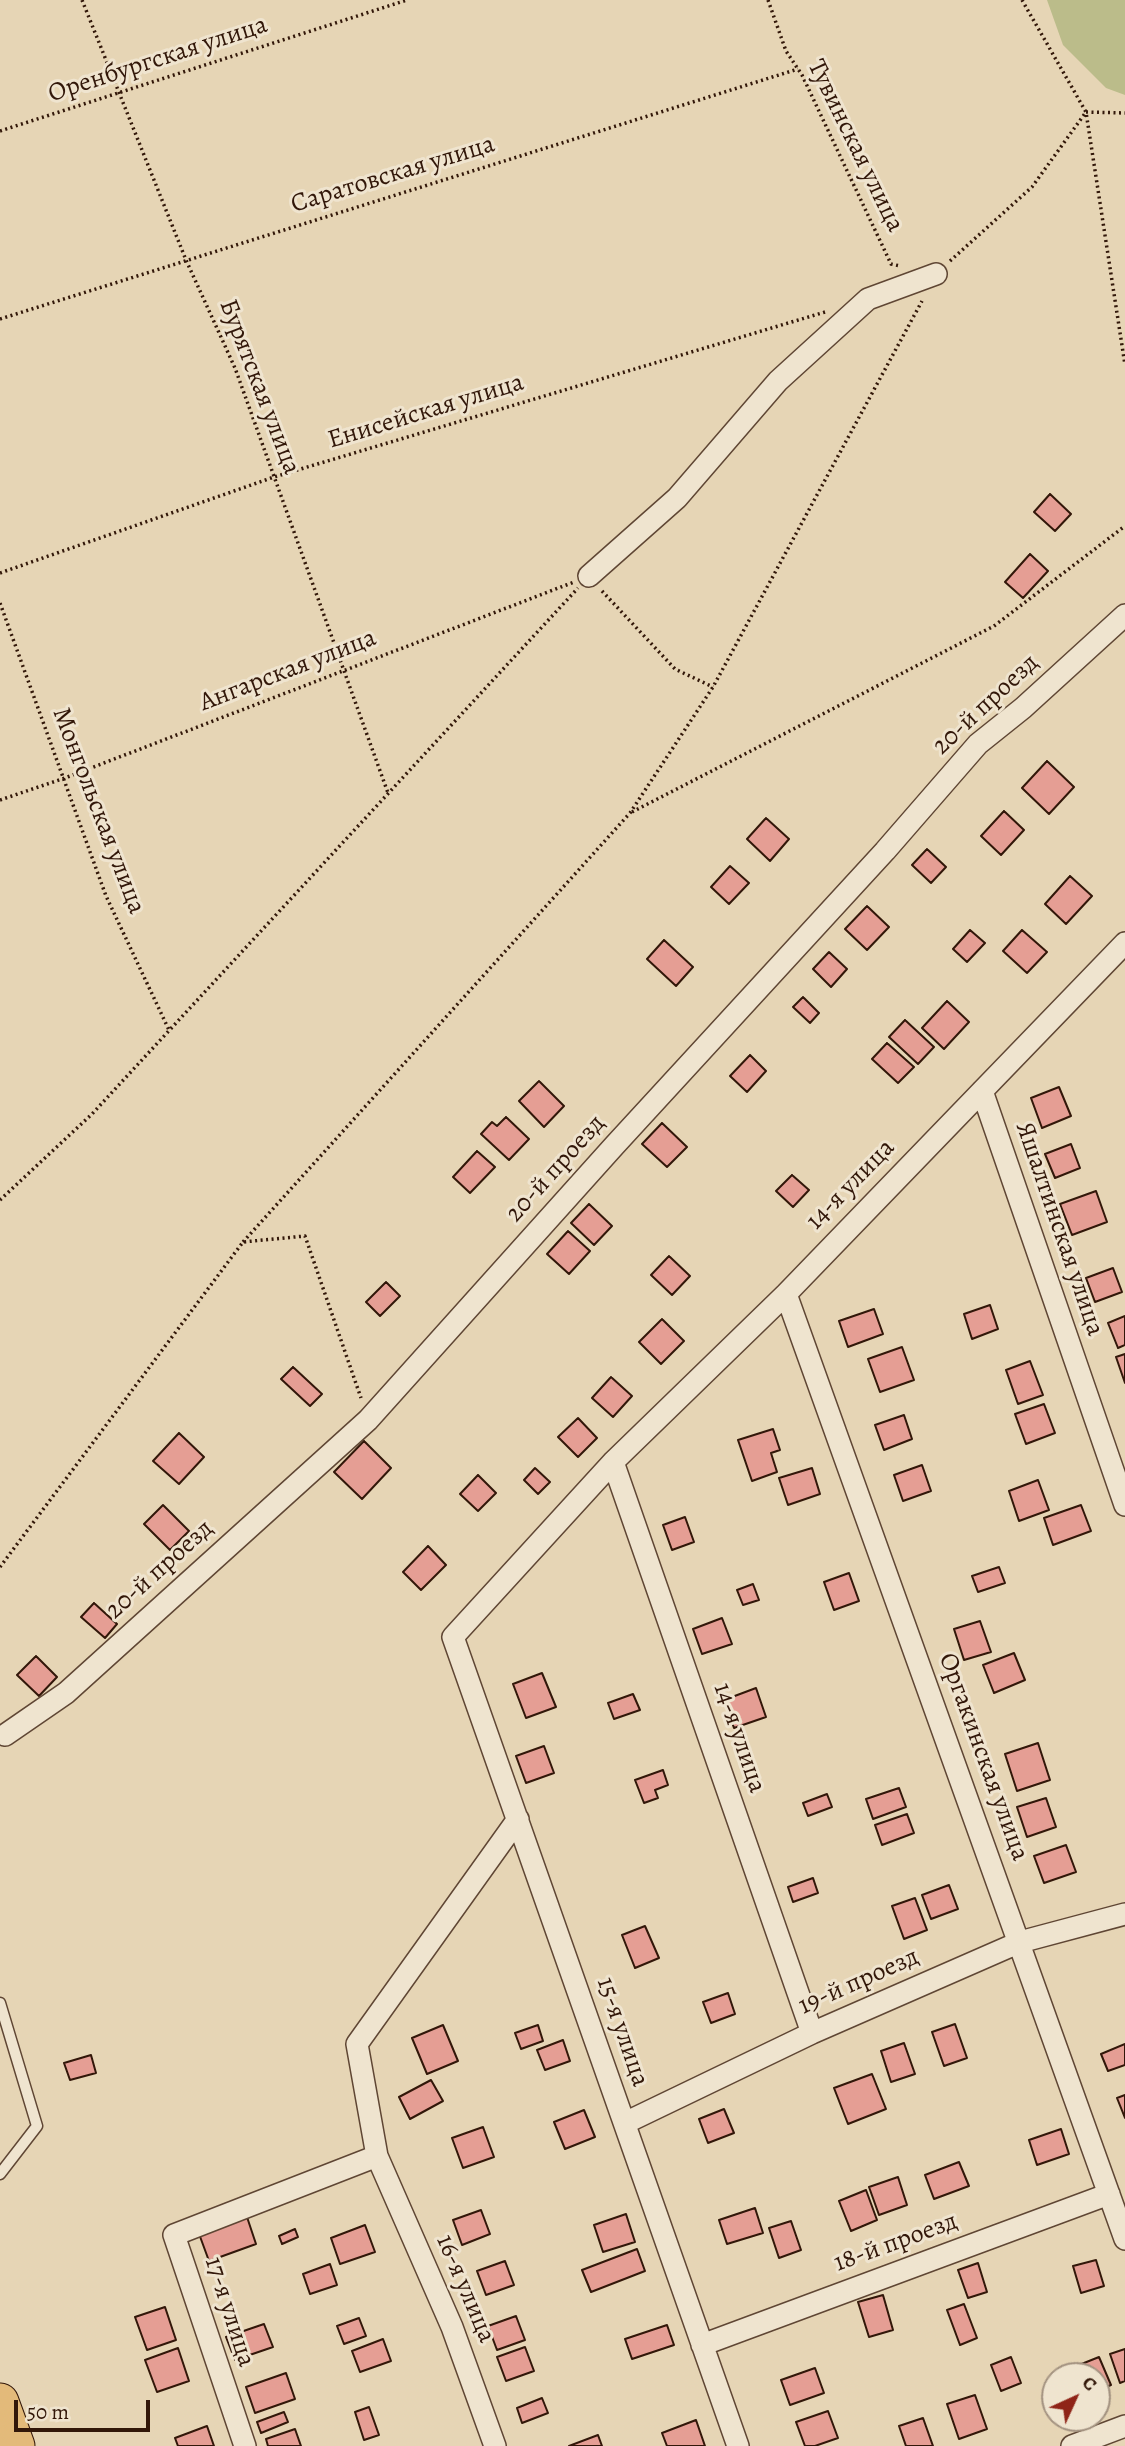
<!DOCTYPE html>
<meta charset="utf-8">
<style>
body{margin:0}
#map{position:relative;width:1125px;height:2446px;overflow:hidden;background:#e6d5b5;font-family:Alegreya,serif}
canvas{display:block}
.north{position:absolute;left:1041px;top:2362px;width:70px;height:70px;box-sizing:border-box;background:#efe4cf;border:2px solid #a39280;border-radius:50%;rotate:45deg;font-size:19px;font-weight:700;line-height:28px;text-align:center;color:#321709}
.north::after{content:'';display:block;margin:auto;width:24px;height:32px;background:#8f2418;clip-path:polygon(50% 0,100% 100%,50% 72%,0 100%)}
.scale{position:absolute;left:14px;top:2400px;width:136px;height:32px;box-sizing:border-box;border:4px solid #321709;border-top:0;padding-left:9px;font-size:21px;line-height:24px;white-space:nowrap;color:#321709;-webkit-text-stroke:5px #efe4cf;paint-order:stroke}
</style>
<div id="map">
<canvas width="1125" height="2446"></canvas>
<div class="north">С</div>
<div class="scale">50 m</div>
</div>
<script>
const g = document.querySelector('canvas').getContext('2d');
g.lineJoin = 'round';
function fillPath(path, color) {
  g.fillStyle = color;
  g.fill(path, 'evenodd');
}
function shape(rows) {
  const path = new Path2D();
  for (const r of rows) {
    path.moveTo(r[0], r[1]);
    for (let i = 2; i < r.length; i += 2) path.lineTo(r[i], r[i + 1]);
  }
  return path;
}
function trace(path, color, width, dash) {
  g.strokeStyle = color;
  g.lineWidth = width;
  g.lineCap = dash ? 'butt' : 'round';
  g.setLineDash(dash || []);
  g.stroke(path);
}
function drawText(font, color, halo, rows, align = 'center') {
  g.font = font + ' Alegreya,serif';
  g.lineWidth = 6;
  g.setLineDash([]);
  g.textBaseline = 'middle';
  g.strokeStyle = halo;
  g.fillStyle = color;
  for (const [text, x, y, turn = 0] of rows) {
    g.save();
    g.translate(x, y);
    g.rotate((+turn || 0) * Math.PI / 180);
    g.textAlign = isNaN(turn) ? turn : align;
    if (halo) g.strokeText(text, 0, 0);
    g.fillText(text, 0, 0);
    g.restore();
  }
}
fillPath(shape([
 [1047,0,1125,0,1125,95,1106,88,1063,45]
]), '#bbbc8a');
const building = shape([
 [1050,494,1071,514,1055,531,1034,512,1050,494],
 [1030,554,1048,571,1023,598,1005,582,1030,554],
 [1047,761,1074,787,1049,814,1022,788,1047,761],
 [1004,811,1024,830,1001,855,981,836,1004,811],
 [766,818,789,839,770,861,747,839,766,818],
 [927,849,946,867,931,883,912,865,927,849],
 [730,866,749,883,729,904,711,887,730,866],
 [1070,876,1092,896,1066,924,1045,904,1070,876],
 [867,906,889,927,867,950,845,929,867,906],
 [970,930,985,943,967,962,953,949,970,930],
 [1022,930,1047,952,1027,973,1003,951,1022,930],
 [664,940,693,967,676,986,647,959,664,940],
 [829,952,847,969,831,987,813,969,829,952],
 [803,997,819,1013,810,1023,793,1007,803,997],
 [947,1001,969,1022,944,1049,922,1028,947,1001],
 [905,1020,934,1047,918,1064,889,1037,905,1020],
 [887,1043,914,1067,898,1083,872,1059,887,1043],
 [750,1055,766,1071,747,1092,730,1076,750,1055],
 [539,1081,564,1106,544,1127,519,1101,539,1081],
 [1059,1087,1071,1116,1042,1128,1031,1098,1059,1087],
 [506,1117,529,1139,509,1160,481,1134,492,1122,497,1126,506,1117],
 [662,1123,687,1147,667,1167,642,1144,662,1123],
 [1071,1144,1080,1168,1055,1178,1045,1154,1071,1144],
 [477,1151,495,1167,470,1193,453,1177,477,1151],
 [792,1175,809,1190,793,1207,776,1191,792,1175],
 [1096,1191,1107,1222,1072,1235,1060,1204,1096,1191],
 [589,1204,612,1226,594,1245,571,1223,589,1204],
 [568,1231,590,1251,569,1274,547,1254,568,1231],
 [669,1256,690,1276,672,1295,651,1275,669,1256],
 [1113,1268,1122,1292,1095,1302,1086,1278,1113,1268],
 [386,1282,400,1296,380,1316,366,1302,386,1282],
 [990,1305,998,1329,972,1339,964,1314,990,1305],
 [874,1309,883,1334,848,1347,839,1321,874,1309],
 [1125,1316,1125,1345,1118,1348,1108,1323,1125,1316],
 [662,1319,684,1341,661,1364,639,1342,662,1319],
 [902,1347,914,1380,880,1392,868,1359,902,1347],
 [1125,1354,1125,1383,1116,1357,1125,1354],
 [1030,1361,1043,1395,1018,1404,1006,1370,1030,1361],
 [293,1367,322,1394,310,1406,281,1379,293,1367],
 [611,1377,632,1396,613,1417,592,1398,611,1377],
 [1044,1404,1055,1433,1026,1444,1015,1414,1044,1404],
 [904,1415,912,1439,884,1450,875,1425,904,1415],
 [578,1418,597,1438,578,1457,558,1437,578,1418],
 [773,1429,780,1450,771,1453,777,1472,752,1481,738,1440,773,1429],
 [179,1433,204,1457,179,1484,153,1461,179,1433],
 [364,1441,391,1468,362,1499,334,1472,364,1441],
 [922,1465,931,1491,903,1501,894,1475,922,1465],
 [535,1468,550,1482,538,1494,524,1480,535,1468],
 [812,1468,820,1494,788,1505,779,1478,812,1468],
 [478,1475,496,1493,478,1511,460,1494,478,1475],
 [1038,1480,1049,1510,1019,1521,1009,1491,1038,1480],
 [163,1505,189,1531,170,1550,144,1524,163,1505],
 [1081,1505,1091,1531,1053,1545,1044,1518,1081,1505],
 [685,1517,694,1542,672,1550,663,1525,685,1517],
 [428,1546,446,1565,421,1590,403,1572,428,1546],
 [999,1567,1005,1583,978,1592,972,1576,999,1567],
 [849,1573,859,1601,834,1610,824,1582,849,1573],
 [753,1584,759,1600,743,1605,737,1590,753,1584],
 [94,1603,117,1624,105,1638,81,1617,94,1603],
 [722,1618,732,1644,702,1654,693,1629,722,1618],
 [980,1621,991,1652,964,1660,954,1629,980,1621],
 [1014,1653,1025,1680,994,1693,983,1665,1014,1653],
 [36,1656,57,1677,39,1696,17,1675,36,1656],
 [542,1673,556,1707,526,1718,513,1684,542,1673],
 [756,1688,766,1717,734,1728,724,1700,756,1688],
 [633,1694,640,1710,614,1719,608,1703,633,1694],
 [1038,1743,1050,1780,1017,1791,1005,1754,1038,1743],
 [544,1746,554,1773,526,1783,516,1756,544,1746],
 [663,1770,668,1785,655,1790,658,1798,644,1803,635,1780,663,1770],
 [899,1788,906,1807,873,1819,866,1799,899,1788],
 [827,1794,832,1807,808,1816,803,1803,827,1794],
 [1046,1798,1056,1827,1027,1837,1017,1807,1046,1798],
 [907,1814,914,1833,882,1845,875,1825,907,1814],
 [1066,1845,1076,1872,1044,1883,1034,1856,1066,1845],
 [813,1878,818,1893,793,1902,788,1887,813,1878],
 [949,1885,958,1909,931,1919,922,1895,949,1885],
 [915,1898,927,1930,904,1939,892,1906,915,1898],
 [645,1926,659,1958,635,1968,622,1935,645,1926],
 [728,1993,735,2014,711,2023,703,2002,728,1993],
 [955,2024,967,2058,944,2066,932,2032,955,2024],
 [443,2025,458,2061,427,2074,412,2038,443,2025],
 [538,2025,543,2041,521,2049,515,2033,538,2025],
 [563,2040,570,2061,545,2070,537,2050,563,2040],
 [904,2043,915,2074,891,2082,881,2051,904,2043],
 [1125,2044,1125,2065,1108,2071,1101,2054,1125,2044],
 [91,2055,96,2073,70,2080,64,2063,91,2055],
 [872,2074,886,2109,848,2124,834,2088,872,2074],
 [431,2080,443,2101,410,2119,399,2097,431,2080],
 [1125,2095,1125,2118,1117,2098,1125,2095],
 [724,2109,734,2133,708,2143,699,2119,724,2109],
 [584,2110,595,2137,565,2149,554,2122,584,2110],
 [483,2127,494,2157,463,2168,452,2138,483,2127],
 [1061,2129,1069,2154,1037,2165,1029,2140,1061,2129],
 [959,2162,969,2186,934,2199,925,2175,959,2162],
 [898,2177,907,2205,879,2215,869,2187,898,2177],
 [866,2190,877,2220,851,2231,839,2201,866,2190],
 [755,2208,763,2233,727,2244,719,2220,755,2208],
 [481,2210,490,2234,462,2245,453,2220,481,2210],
 [246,2214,256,2244,209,2261,198,2231,246,2214],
 [626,2214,635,2242,603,2252,594,2225,626,2214],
 [791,2221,801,2250,779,2258,769,2228,791,2221],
 [365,2225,375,2252,340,2264,331,2238,365,2225],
 [295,2229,298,2237,282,2244,279,2236,295,2229],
 [637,2249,645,2271,591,2292,582,2270,637,2249],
 [1096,2260,1104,2286,1081,2293,1073,2266,1096,2260],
 [505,2261,514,2285,486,2295,477,2271,505,2261],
 [978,2263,987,2292,968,2298,958,2270,978,2263],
 [330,2264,337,2285,310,2294,303,2274,330,2264],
 [883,2295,893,2330,869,2337,858,2302,883,2295],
 [964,2304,977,2338,960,2345,947,2310,964,2304],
 [165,2307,176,2340,147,2350,135,2317,165,2307],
 [516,2316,525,2340,497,2350,488,2326,516,2316],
 [359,2318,366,2336,344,2344,337,2326,359,2318],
 [264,2324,273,2347,235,2360,226,2337,264,2324],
 [667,2325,674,2345,632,2359,625,2339,667,2325],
 [383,2339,391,2361,360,2372,352,2351,383,2339],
 [525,2347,534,2371,506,2381,497,2357,525,2347],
 [178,2348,189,2381,157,2392,145,2360,178,2348],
 [1125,2349,1125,2381,1120,2383,1110,2354,1125,2349],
 [1011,2357,1021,2383,1001,2391,991,2365,1011,2357],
 [1099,2357,1111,2385,1097,2391,1097,2376,1072,2376,1069,2369,1099,2357],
 [815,2368,824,2393,790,2405,781,2380,815,2368],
 [286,2373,295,2399,255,2413,246,2387,286,2373],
 [975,2395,987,2429,959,2439,947,2404,975,2395],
 [542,2398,548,2413,522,2423,517,2408,542,2398],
 [369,2407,379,2435,364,2440,355,2412,369,2407],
 [828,2411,838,2438,815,2446,805,2446,796,2422,828,2411],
 [284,2412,288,2422,261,2433,257,2422,284,2412],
 [923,2418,933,2446,906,2446,899,2426,923,2418],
 [696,2420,705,2446,667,2446,662,2433,696,2420],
 [207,2426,214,2446,178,2446,175,2438,207,2426],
 [295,2429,301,2446,268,2446,266,2439,295,2429],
 [598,2435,602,2446,569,2446,598,2435]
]);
fillPath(building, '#e59e94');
trace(building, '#321709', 2);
const service = shape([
 [0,2003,37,2126,0,2174]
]);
const minor = shape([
 [589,576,677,498,778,381,868,299,936,274],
 [982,1091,1125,1505],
 [786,1294,1125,2239],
 [613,1462,812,2033],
 [5,1735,66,1693,368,1420,614,1146,885,851,978,744,1023,708,1125,615],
 [625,2123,812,2033,1020,1942,1125,1914],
 [377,2156,452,2327,495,2446],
 [702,2345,1109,2194],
 [245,2446,174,2235,377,2156,357,2044,518,1819],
 [738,2446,453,1637,613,1462,786,1294,1125,943],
 [1072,2446,1125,2426]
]);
const trunk = shape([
 [0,2402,16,2446]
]);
trace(service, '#5f4634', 13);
trace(minor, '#5f4634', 24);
trace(trunk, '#321709', 39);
trace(shape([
 [82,0,186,260,235,368,388,793],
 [768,0,786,51,802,75,891,264,900,266],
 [1022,0,1086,112,1125,365],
 [1086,112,1125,113],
 [0,131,407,0],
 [950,261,1032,187,1086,112],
 [0,319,798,69],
 [0,573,274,477,825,312],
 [602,591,675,669,713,687],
 [0,603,106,896,169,1030],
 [0,800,65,778,574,582],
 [632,812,994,626,1125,526],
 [0,1200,92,1114,578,588],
 [243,1242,630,813,713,687,922,301],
 [0,1567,243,1242,305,1236,361,1398]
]), '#321709', 3.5, [2, 3.5]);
trace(service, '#efe4cf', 10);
trace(minor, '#efe4cf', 21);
trace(trunk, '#e3ba7a', 37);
drawText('26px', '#321709', '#efe4cf', [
 ["Оренбургская улица",158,60,-18],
 ["Тувинская улица",855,146,64],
 ["Саратовская улица",393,175,-17],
 ["Бурятская улица",259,387,69],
 ["Енисейская улица",426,412,-17],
 ["Ангарская улица",288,671,-21],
 ["20-й проезд",986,705,-43],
 ["Монгольская улица",98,811,69],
 ["20-й проезд",556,1169,-48],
 ["14-я улица",851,1185,-46],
 ["Яшалтинская улица",1059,1229,71],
 ["20-й проезд",160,1570,-42],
 ["14-я улица",739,1738,71],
 ["Оргакинская улица",983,1757,70],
 ["19-й проезд",859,1982,-24],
 ["15-я улица",622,2032,71],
 ["18-й проезд",896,2243,-20],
 ["16-я улица",465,2289,67],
 ["17-я улица",229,2312,72]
]);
</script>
